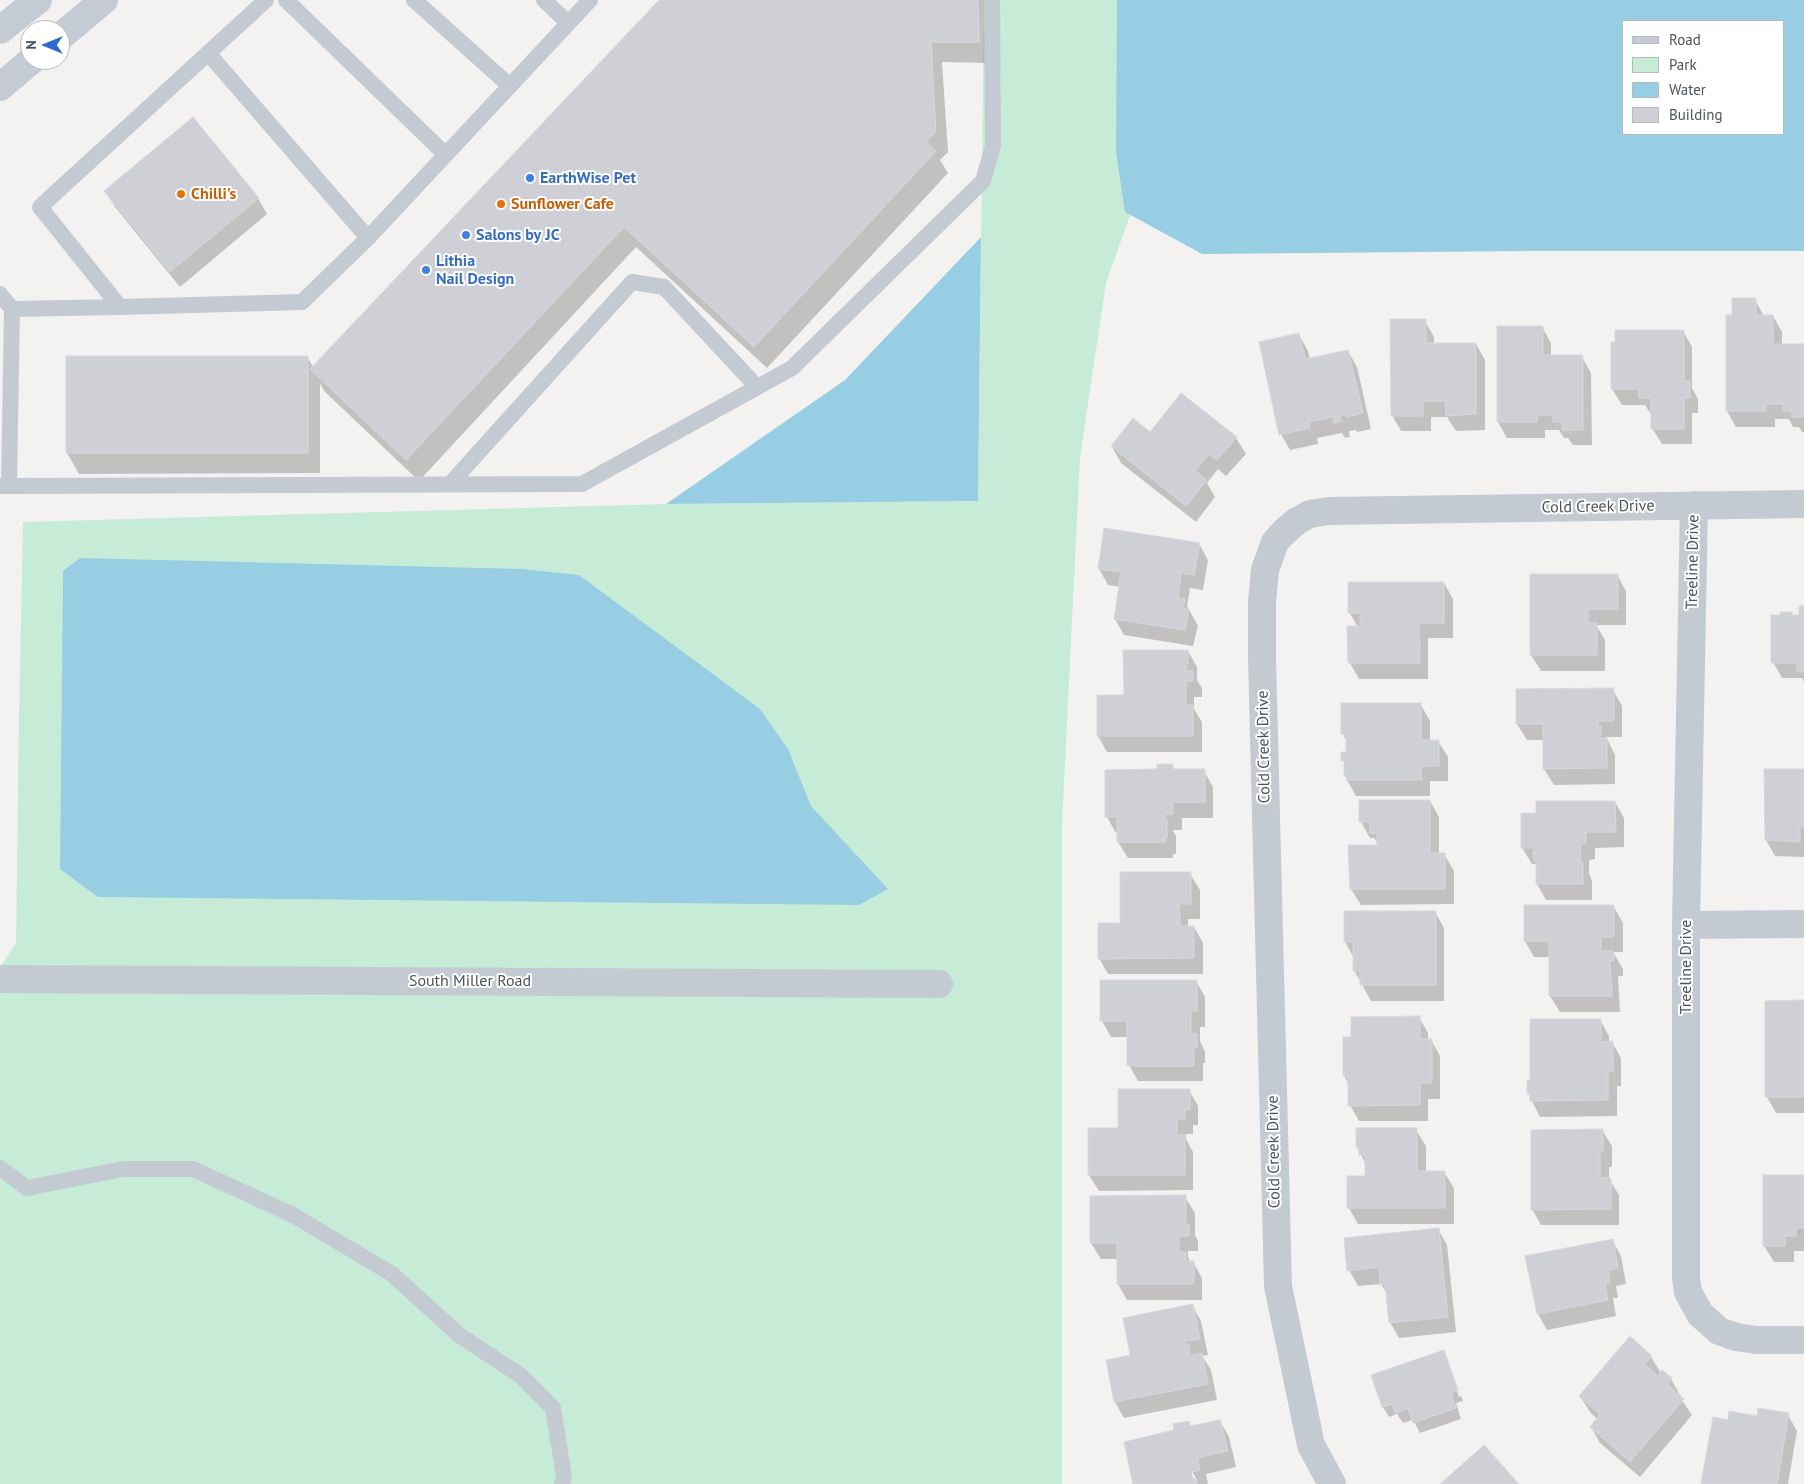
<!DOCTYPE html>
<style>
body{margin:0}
#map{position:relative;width:1804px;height:1484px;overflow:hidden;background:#f3f2f1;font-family:"PT Sans",sans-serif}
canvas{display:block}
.legend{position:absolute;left:1622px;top:20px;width:162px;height:115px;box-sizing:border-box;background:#fff;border:1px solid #b7babe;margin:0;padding:6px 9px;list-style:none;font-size:15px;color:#4b535d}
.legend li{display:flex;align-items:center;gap:10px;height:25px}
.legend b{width:25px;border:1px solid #b7babe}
.north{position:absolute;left:20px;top:20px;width:50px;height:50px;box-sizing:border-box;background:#fff;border:1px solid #b7babe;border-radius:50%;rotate:270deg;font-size:14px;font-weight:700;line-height:20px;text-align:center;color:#4b535d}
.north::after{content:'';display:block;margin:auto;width:18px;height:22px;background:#2e69d0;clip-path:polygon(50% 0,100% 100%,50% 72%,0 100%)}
</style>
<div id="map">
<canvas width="1804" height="1484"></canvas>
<ul class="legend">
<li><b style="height:6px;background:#c4cbd5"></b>Road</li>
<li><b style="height:14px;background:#c6ebd7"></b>Park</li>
<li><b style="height:14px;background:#98cee3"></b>Water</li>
<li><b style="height:14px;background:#cfd0d5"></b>Building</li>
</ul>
<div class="north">N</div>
</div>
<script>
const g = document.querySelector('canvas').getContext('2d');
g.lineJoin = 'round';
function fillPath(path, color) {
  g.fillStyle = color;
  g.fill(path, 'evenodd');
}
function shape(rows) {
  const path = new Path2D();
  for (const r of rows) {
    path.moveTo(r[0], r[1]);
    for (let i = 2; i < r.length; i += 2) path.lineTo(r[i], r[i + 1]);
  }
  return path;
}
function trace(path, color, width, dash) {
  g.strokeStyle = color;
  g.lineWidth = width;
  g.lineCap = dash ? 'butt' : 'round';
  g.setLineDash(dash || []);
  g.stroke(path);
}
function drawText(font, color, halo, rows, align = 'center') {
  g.font = font + ' "PT Sans",sans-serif';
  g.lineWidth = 4;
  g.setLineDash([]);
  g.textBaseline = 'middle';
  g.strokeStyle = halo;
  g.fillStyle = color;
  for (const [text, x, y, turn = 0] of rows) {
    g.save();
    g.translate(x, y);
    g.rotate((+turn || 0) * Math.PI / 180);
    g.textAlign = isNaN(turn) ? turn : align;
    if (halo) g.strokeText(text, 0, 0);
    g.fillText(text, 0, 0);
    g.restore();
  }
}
fillPath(shape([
 [984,0,1136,0,1133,207,1106,283,1080,457,1062,825,1062,1484,0,1484,0,967,16,943,19,716,23,522,666,504,978,501]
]), '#c6ebd7');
fillPath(shape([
 [1117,0,1804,0,1804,251,1529,251,1202,254,1125,212,1116,152],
 [1623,21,1783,21,1783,134,1623,134],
 [981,237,978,501,666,504,845,380],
 [80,558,522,569,579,575,760,709,788,749,811,806,888,889,859,905,98,897,60,869,63,571]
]), '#98cee3');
fillPath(shape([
 [660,0,988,0,990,63,942,62,948,152,940,160,948,173,767,368,636,247,419,481,324,391,320,383,320,473,79,474,67,453,307,357,314,368],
 [105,191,258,198,267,214,180,287,115,207],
 [1755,300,1764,316,1773,316,1782,332,1782,346,1804,346,1804,432,1802,432,1799,427,1793,427,1789,419,1775,419,1775,427,1736,427,1727,411,1733,316],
 [1425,321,1434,337,1434,344,1476,344,1485,360,1485,430,1456,431,1447,417,1431,417,1431,431,1401,431,1392,415],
 [1498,327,1542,327,1551,343,1551,357,1582,357,1591,373,1592,445,1573,445,1568,438,1564,438,1559,430,1545,430,1545,438,1507,438,1498,422],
 [1683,331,1692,347,1692,388,1698,399,1698,413,1692,413,1692,444,1662,444,1652,428,1652,413,1650,413,1645,405,1622,405,1612,389],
 [1299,335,1308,351,1310,359,1348,351,1357,367,1371,429,1357,432,1356,430,1349,431,1350,437,1345,438,1342,433,1317,438,1318,444,1290,450,1281,434],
 [1182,395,1236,438,1246,454,1226,476,1218,469,1207,483,1215,497,1196,522,1121,463,1112,447,1150,434],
 [1199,544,1208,560,1203,590,1190,588,1187,606,1198,626,1193,646,1124,635,1115,619,1120,587,1108,585,1099,569],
 [1531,575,1617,575,1626,591,1626,625,1596,625,1605,640,1605,671,1541,671,1531,655],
 [1444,583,1453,599,1453,638,1428,638,1428,679,1359,679,1350,663,1358,627,1349,612],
 [1804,607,1804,682,1802,678,1782,678,1773,662,1793,616,1801,616],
 [1188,651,1197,667,1197,680,1202,688,1202,697,1194,697,1194,709,1202,722,1202,752,1107,752,1098,736,1125,696],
 [1517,690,1613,690,1622,706,1622,737,1606,737,1615,755,1615,784,1554,785,1544,769,1544,740,1527,740,1517,724],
 [1343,705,1421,705,1430,721,1430,741,1438,741,1448,757,1448,781,1430,781,1430,796,1356,796,1347,780,1346,766,1343,761,1347,753,1347,742,1343,734],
 [1172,765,1176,771,1204,771,1213,787,1213,818,1182,818,1182,830,1173,830,1176,836,1176,854,1173,854,1173,858,1128,858,1118,842,1118,833,1116,833,1107,817,1158,771],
 [1804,771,1804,857,1775,856,1766,840],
 [1430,801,1439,817,1439,854,1444,854,1454,871,1454,904,1361,905,1351,889,1379,846,1374,838,1370,838,1361,822],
 [1615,802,1624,818,1624,847,1595,848,1595,859,1589,860,1589,873,1592,881,1592,900,1546,900,1537,884,1537,864,1532,864,1522,848,1522,814,1537,814],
 [1190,874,1200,890,1200,919,1188,919,1188,927,1194,927,1203,943,1203,974,1108,974,1099,958,1122,924],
 [1525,907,1614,907,1623,923,1623,952,1613,952,1623,969,1623,976,1618,976,1620,1012,1560,1012,1550,996,1550,957,1534,957,1525,941],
 [1345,912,1435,912,1444,928,1444,1001,1371,1001,1354,970,1354,958,1345,942],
 [1102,981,1196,981,1205,997,1205,1027,1200,1027,1200,1041,1205,1052,1205,1063,1203,1063,1203,1081,1138,1081,1129,1065,1129,1037,1111,1037,1102,1021],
 [1804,1002,1804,1113,1776,1113,1767,1097],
 [1419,1017,1428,1033,1428,1040,1431,1040,1440,1056,1440,1099,1428,1099,1428,1121,1359,1121,1350,1105,1350,1086,1344,1076,1352,1038],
 [1600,1020,1609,1036,1609,1042,1612,1042,1621,1058,1621,1086,1617,1086,1617,1116,1540,1117,1528,1093],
 [1189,1090,1198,1106,1198,1125,1193,1125,1193,1134,1186,1134,1186,1139,1193,1152,1193,1190,1099,1191,1089,1175],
 [1357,1130,1416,1130,1426,1146,1426,1172,1444,1172,1454,1188,1454,1224,1358,1224,1349,1208,1366,1177,1366,1165,1357,1147],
 [1602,1130,1612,1146,1612,1167,1609,1167,1609,1179,1619,1195,1619,1225,1541,1225,1532,1209],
 [1804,1176,1804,1251,1794,1251,1794,1262,1774,1262,1764,1246],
 [1185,1197,1195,1213,1195,1235,1198,1241,1198,1251,1188,1251,1188,1257,1190,1262,1193,1262,1202,1278,1202,1300,1127,1300,1118,1284,1118,1259,1101,1259,1091,1243],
 [1438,1229,1447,1245,1456,1332,1399,1338,1390,1322,1387,1294,1381,1284,1358,1286,1349,1270],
 [1612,1240,1621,1256,1626,1284,1616,1286,1618,1298,1613,1298,1616,1316,1547,1330,1538,1314],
 [1192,1305,1201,1321,1208,1355,1202,1356,1211,1370,1217,1400,1124,1418,1115,1402,1107,1361,1132,1356],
 [1443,1351,1449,1361,1446,1361,1459,1397,1461,1396,1449,1362,1463,1401,1456,1403,1461,1419,1420,1433,1413,1420,1403,1423,1397,1414,1389,1417,1383,1407],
 [1651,1357,1661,1373,1662,1372,1671,1379,1680,1395,1679,1396,1692,1415,1640,1477,1600,1443,1591,1427,1597,1419,1590,1412,1580,1396],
 [1788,1415,1797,1431,1788,1484,1703,1484,1758,1417],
 [1220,1421,1229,1437,1236,1467,1206,1474,1208,1484,1134,1484,1175,1431,1188,1422,1191,1427],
 [1189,1466,1197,1480,1194,1480,1187,1467]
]), '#0003');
const building = shape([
 [659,0,978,0,979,42,931,42,936,131,926,142,936,151,754,347,624,227,406,460,310,369,659,0],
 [193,117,259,198,170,272,104,191,193,117],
 [1732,298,1756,298,1756,315,1773,315,1773,344,1804,344,1804,417,1792,417,1792,411,1783,411,1783,404,1766,404,1766,411,1726,411,1726,315,1732,315,1732,298],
 [1390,319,1426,319,1426,343,1476,343,1476,414,1446,416,1445,401,1423,401,1423,416,1391,416,1390,319],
 [1497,326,1543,326,1543,355,1583,355,1583,430,1562,430,1562,422,1553,422,1553,415,1537,415,1537,422,1497,422,1497,326],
 [1615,330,1684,330,1684,381,1690,381,1690,398,1684,398,1684,429,1651,429,1651,398,1639,398,1639,389,1611,389,1611,342,1615,342,1615,330],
 [1299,333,1305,359,1348,350,1363,413,1347,417,1346,414,1340,415,1341,421,1334,423,1333,417,1309,422,1310,428,1279,435,1259,342,1299,333],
 [66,356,308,356,308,453,66,453,66,356],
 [1181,393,1237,437,1217,460,1209,454,1195,471,1207,480,1186,506,1111,446,1133,418,1150,432,1181,393],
 [1104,528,1200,543,1194,575,1181,573,1178,598,1185,599,1183,608,1189,609,1185,630,1114,619,1121,572,1098,569,1104,528],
 [1530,574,1618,574,1618,609,1588,609,1588,623,1597,623,1597,655,1530,655,1530,574],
 [1348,582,1444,582,1444,623,1419,623,1420,663,1348,663,1347,626,1361,626,1360,625,1360,616,1363,613,1348,613,1348,582],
 [1799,606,1804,606,1804,672,1797,672,1797,663,1771,663,1771,615,1780,615,1780,612,1792,612,1792,615,1799,615,1799,606],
 [1123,650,1188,650,1188,664,1186,664,1186,671,1193,671,1193,681,1186,681,1186,705,1193,705,1193,736,1097,736,1097,695,1124,695,1123,650],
 [1614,688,1614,721,1598,721,1598,724,1601,727,1601,734,1598,738,1607,738,1607,768,1543,769,1543,724,1516,724,1516,689,1614,688],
 [1341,703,1421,703,1421,740,1439,740,1439,766,1421,766,1422,780,1346,780,1346,776,1344,776,1344,764,1346,764,1346,761,1341,761,1341,752,1346,752,1346,734,1341,734,1341,703],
 [1157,764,1173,764,1173,769,1205,769,1205,802,1173,802,1173,814,1165,814,1165,819,1167,819,1167,838,1165,838,1165,842,1117,842,1117,817,1105,817,1105,770,1157,769,1157,764],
 [1764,769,1804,769,1804,829,1800,825,1800,842,1765,840,1764,769],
 [1359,800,1430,800,1430,853,1445,853,1445,889,1350,889,1348,845,1377,845,1377,833,1370,833,1370,822,1359,822,1359,800],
 [1536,801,1615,801,1616,832,1586,832,1586,844,1580,844,1581,863,1583,863,1583,884,1536,884,1536,862,1533,859,1533,851,1536,848,1521,848,1521,813,1536,813,1536,801],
 [1120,872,1191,872,1191,904,1179,904,1180,926,1194,926,1194,958,1098,959,1098,923,1120,923,1120,872],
 [1524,905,1614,905,1614,937,1601,937,1601,951,1614,951,1614,961,1610,961,1612,996,1549,996,1549,941,1524,941,1524,905],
 [1344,911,1436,911,1436,985,1360,985,1360,971,1353,971,1353,942,1344,942,1344,911],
 [1100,980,1197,980,1197,1011,1191,1011,1191,1034,1197,1034,1197,1048,1194,1048,1194,1066,1127,1066,1127,1021,1100,1021,1100,980],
 [1804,1000,1804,1097,1765,1097,1765,1001,1804,1000],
 [1420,1016,1420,1039,1432,1039,1432,1083,1420,1083,1420,1105,1348,1106,1348,1076,1343,1076,1343,1037,1351,1037,1351,1017,1420,1016],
 [1530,1019,1601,1019,1601,1042,1613,1041,1613,1071,1608,1071,1608,1100,1530,1101,1530,1093,1527,1093,1527,1080,1530,1080,1530,1019],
 [1118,1089,1190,1089,1190,1110,1185,1110,1185,1119,1177,1119,1177,1135,1185,1135,1185,1175,1088,1175,1088,1128,1118,1128,1118,1089],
 [1356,1128,1417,1128,1417,1171,1445,1171,1445,1208,1347,1208,1347,1176,1365,1176,1365,1155,1359,1155,1359,1147,1356,1147,1356,1128],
 [1603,1129,1603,1152,1600,1152,1600,1178,1611,1178,1611,1209,1531,1210,1531,1130,1603,1129],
 [1763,1175,1804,1175,1804,1228,1796,1228,1796,1236,1785,1236,1785,1246,1763,1246,1763,1175],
 [1186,1195,1186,1224,1189,1224,1189,1236,1179,1236,1179,1252,1186,1252,1186,1261,1194,1261,1194,1284,1117,1284,1117,1243,1090,1243,1090,1196,1186,1195],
 [1439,1228,1448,1317,1389,1323,1385,1284,1380,1285,1379,1267,1347,1271,1344,1238,1439,1228],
 [1613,1239,1618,1268,1608,1270,1610,1282,1605,1283,1608,1300,1537,1314,1525,1256,1613,1239],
 [1193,1304,1200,1339,1185,1341,1185,1343,1189,1345,1190,1353,1188,1356,1202,1353,1208,1384,1114,1402,1106,1360,1130,1355,1123,1318,1193,1304],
 [1630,1336,1652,1356,1645,1364,1657,1376,1662,1370,1672,1378,1667,1384,1684,1399,1630,1462,1590,1427,1600,1414,1579,1396,1630,1336],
 [1444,1350,1458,1390,1451,1393,1456,1408,1413,1423,1408,1409,1395,1413,1392,1404,1382,1407,1371,1375,1444,1350],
 [1758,1408,1789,1413,1777,1484,1701,1484,1713,1417,1728,1420,1729,1411,1757,1416,1758,1408],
 [1220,1420,1228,1451,1197,1458,1200,1470,1191,1472,1193,1479,1196,1479,1197,1484,1133,1484,1124,1442,1174,1430,1173,1424,1189,1421,1190,1426,1220,1420],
 [1484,1445,1519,1484,1440,1484,1484,1445]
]);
fillPath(building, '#cfd0d5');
trace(building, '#d6d7dc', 1);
trace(shape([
 [266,0,40,207,120,307,302,302,368,238,590,0],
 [286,0,446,155],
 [414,0,510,86],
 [544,0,568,23],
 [208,53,368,238],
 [0,294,12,309,9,486,0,486],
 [12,309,120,307],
 [450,484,632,282,664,287,757,387],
 [9,486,582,484,792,368,983,181,993,146,992,0],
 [0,1168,27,1188,123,1169,193,1169,293,1215,392,1274,459,1335,521,1376,553,1408,564,1477,562,1484]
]), '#c4cad1', 16);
trace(shape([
 [1694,505,1686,925,1686,1278,1688,1292,1700,1314,1719,1331,1736,1337,1756,1340,1804,1340],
 [1686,925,1804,924],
 [0,979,939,984],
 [1332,1484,1311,1445,1278,1286,1262,659,1262,602,1265,570,1275,542,1284,532,1297,521,1310,514,1329,511,1804,504]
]), '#c4cad1', 28);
trace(shape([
 [0,30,38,0],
 [60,37,104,0],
 [0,87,32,60]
]), '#c4cbd5', 28);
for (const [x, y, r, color] of [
 [530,178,5,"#3f7fe0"],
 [181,194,5,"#e8710a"],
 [501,204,5,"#e8710a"],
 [466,235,5,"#3f7fe0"],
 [426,270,5,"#3f7fe0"]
]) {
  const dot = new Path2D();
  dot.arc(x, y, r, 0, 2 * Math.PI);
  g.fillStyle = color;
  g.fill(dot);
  trace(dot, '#fff', 2);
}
drawText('bold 16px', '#366cbe', '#fff', [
 ["EarthWise Pet",540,178],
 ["Salons by JC",476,235],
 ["Lithia",436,261],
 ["Nail Design",436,279]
], 'left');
drawText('bold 16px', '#c56008', '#fff', [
 ["Chilli's",191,194],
 ["Sunflower Cafe",511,204]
], 'left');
drawText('16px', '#4b535d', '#fff', [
 ["Cold Creek Drive",1598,507,-1],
 ["Treeline Drive",1693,562,-89],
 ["Cold Creek Drive",1264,747,-91],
 ["Treeline Drive",1686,967,-90],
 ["South Miller Road",470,981],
 ["Cold Creek Drive",1274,1152,-91]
]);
</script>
